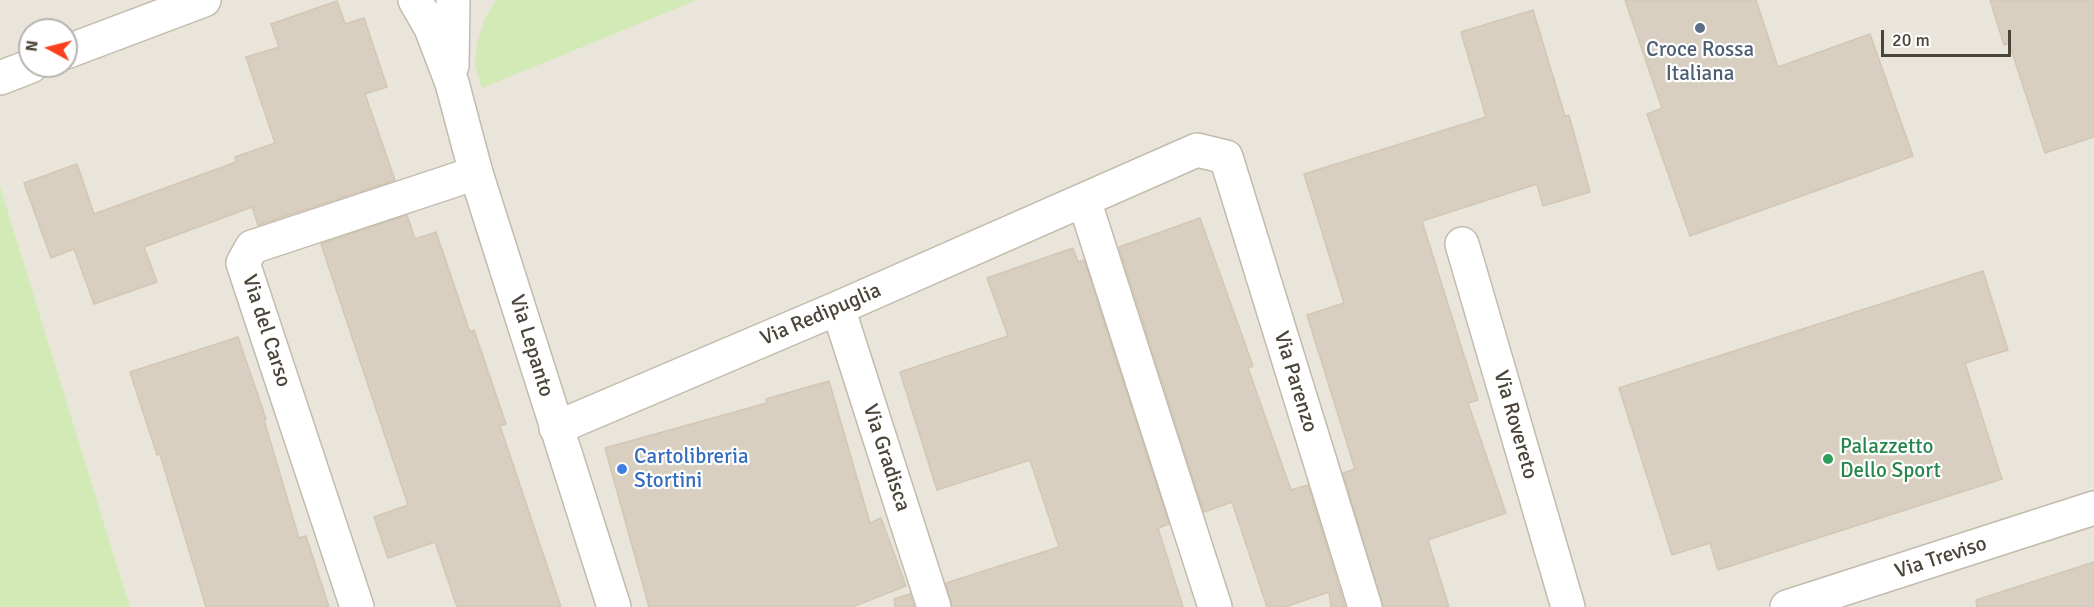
<!DOCTYPE html>
<style>
body{margin:0}
#map{position:relative;width:2094px;height:607px;overflow:hidden;background:#f6f3ec;font-family:Signika,sans-serif}
canvas{display:block}
.north{position:absolute;left:18px;top:18px;width:60px;height:60px;box-sizing:border-box;background:#fff;border:2px solid #b7b4b0;border-radius:50%;rotate:277deg;font-size:16px;font-weight:700;line-height:24px;text-align:center;color:#4b4439}
.north::after{content:'';display:block;margin:auto;width:21px;height:27px;background:#fc3f1d;clip-path:polygon(50% 0,100% 100%,50% 72%,0 100%)}
.scale{position:absolute;left:1881px;top:30px;width:130px;height:27px;box-sizing:border-box;border:3px solid #4b4439;border-top:0;padding-left:8px;font-size:18px;line-height:21px;white-space:nowrap;color:#4b4439;-webkit-text-stroke:4px #fff;paint-order:stroke}
</style>
<div id="map">
<canvas width="2094" height="607"></canvas>
<div class="north">N</div>
<div class="scale">20 m</div>
</div>
<script>
const g = document.querySelector('canvas').getContext('2d');
g.lineJoin = 'round';
function fillPath(path, color) {
  g.fillStyle = color;
  g.fill(path, 'evenodd');
}
function shape(rows) {
  const path = new Path2D();
  for (const r of rows) {
    path.moveTo(r[0], r[1]);
    for (let i = 2; i < r.length; i += 2) path.lineTo(r[i], r[i + 1]);
  }
  return path;
}
function trace(path, color, width, dash) {
  g.strokeStyle = color;
  g.lineWidth = width;
  g.lineCap = dash ? 'butt' : 'round';
  g.setLineDash(dash || []);
  g.stroke(path);
}
function drawText(font, color, halo, rows, align = 'center') {
  g.font = font + ' Signika,sans-serif';
  g.lineWidth = 4.5;
  g.setLineDash([]);
  g.textBaseline = 'middle';
  g.strokeStyle = halo;
  g.fillStyle = color;
  for (const [text, x, y, turn = 0] of rows) {
    g.save();
    g.translate(x, y);
    g.rotate((+turn || 0) * Math.PI / 180);
    g.textAlign = isNaN(turn) ? turn : align;
    if (halo) g.strokeText(text, 0, 0);
    g.fillText(text, 0, 0);
    g.restore();
  }
}
fillPath(shape([
 [0,0,2094,0,2094,607,130,607,0,186],
 [30,30,66,30,66,66,30,66]
]), '#eae5da');
fillPath(shape([
 [496,0,697,0,482,88,475,66,477,44,485,18],
 [0,186,130,607,0,607]
]), '#d2eab5');
const building = shape([
 [1625,0,1756,0,1778,67,1870,34,1913,156,1690,236,1647,114,1662,108,1625,0],
 [1990,0,2094,0,2094,137,2045,153,2009,43,2004,45,1990,0],
 [337,1,345,24,364,18,387,87,365,94,395,180,258,225,252,207,144,247,157,282,94,304,74,249,51,258,24,183,77,164,94,214,236,162,235,157,275,143,246,57,279,47,271,24,337,1],
 [1533,10,1565,116,1569,115,1590,192,1543,206,1537,184,1422,221,1478,400,1468,403,1506,513,1428,540,1449,607,1383,607,1343,473,1355,469,1307,315,1344,303,1304,174,1486,117,1461,32,1533,10],
 [407,215,415,239,436,232,470,332,474,330,506,424,500,426,561,607,457,607,435,542,388,558,374,517,408,505,321,244,407,215],
 [1200,218,1253,366,1248,368,1291,490,1308,485,1345,607,1331,607,1329,592,1285,607,1267,607,1232,502,1204,512,1119,247,1200,218],
 [1073,248,1078,262,1084,260,1169,524,1158,528,1183,607,952,607,946,583,1059,547,1030,460,937,490,900,372,1008,336,987,278,1073,248],
 [1983,271,2008,350,1965,363,2002,479,1718,570,1710,543,1672,555,1619,388,1983,271],
 [238,337,266,419,264,420,299,538,306,536,329,607,206,607,160,454,157,455,130,372,238,337],
 [829,381,870,523,881,518,906,586,852,607,649,607,605,448,767,403,766,399,829,381],
 [2094,562,2094,607,1977,607,1976,600,2094,562],
 [910,594,914,607,895,607,894,599,910,594]
]);
fillPath(building, '#d8cfc1');
trace(building, '#d3c7b4', 1.5);
const minor = shape([
 [1084,200,1215,607],
 [1462,244,1568,607],
 [838,308,934,607],
 [556,428,838,308,1197,150,1226,157,1365,607],
 [357,607,243,263,252,247,476,173],
 [1787,607,2094,508]
]);
const tertiary = shape([
 [415,0,431,28,452,83,476,173,614,607],
 [66,52,204,0],
 [452,66,453,0],
 [0,78,31,66]
]);
trace(minor, '#c2bbae', 36);
trace(tertiary, '#c2bbae', 36);
trace(minor, '#fff', 33);
trace(tertiary, '#fff', 33);
for (const [x, y, r, color] of [
 [1700,28,6,"#5c6f8a"],
 [1828,459,6,"#2e9e5b"],
 [622,469,6,"#3f7fe0"]
]) {
  const dot = new Path2D();
  dot.arc(x, y, r, 0, 2 * Math.PI);
  g.fillStyle = color;
  g.fill(dot);
  trace(dot, '#fff', 2);
}
drawText('21px', '#4e5e75', '#fff', [
 ["Croce Rossa",1700,50],
 ["Italiana",1700,74]
]);
drawText('21px', '#4b4439', '#fff', [
 ["Via Redipuglia",821,315,-23],
 ["Via del Carso",266,331,72],
 ["Via Lepanto",531,346,73],
 ["Via Parenzo",1295,382,73],
 ["Via Rovereto",1515,425,74],
 ["Via Gradisca",886,458,72],
 ["Via Treviso",1941,558,-18]
]);
drawText('21px', '#27864d', '#fff', [
 ["Palazzetto",1840,447],
 ["Dello Sport",1840,471]
], 'left');
drawText('21px', '#366cbe', '#fff', [
 ["Cartolibreria",634,457],
 ["Stortini",634,481]
], 'left');
</script>
